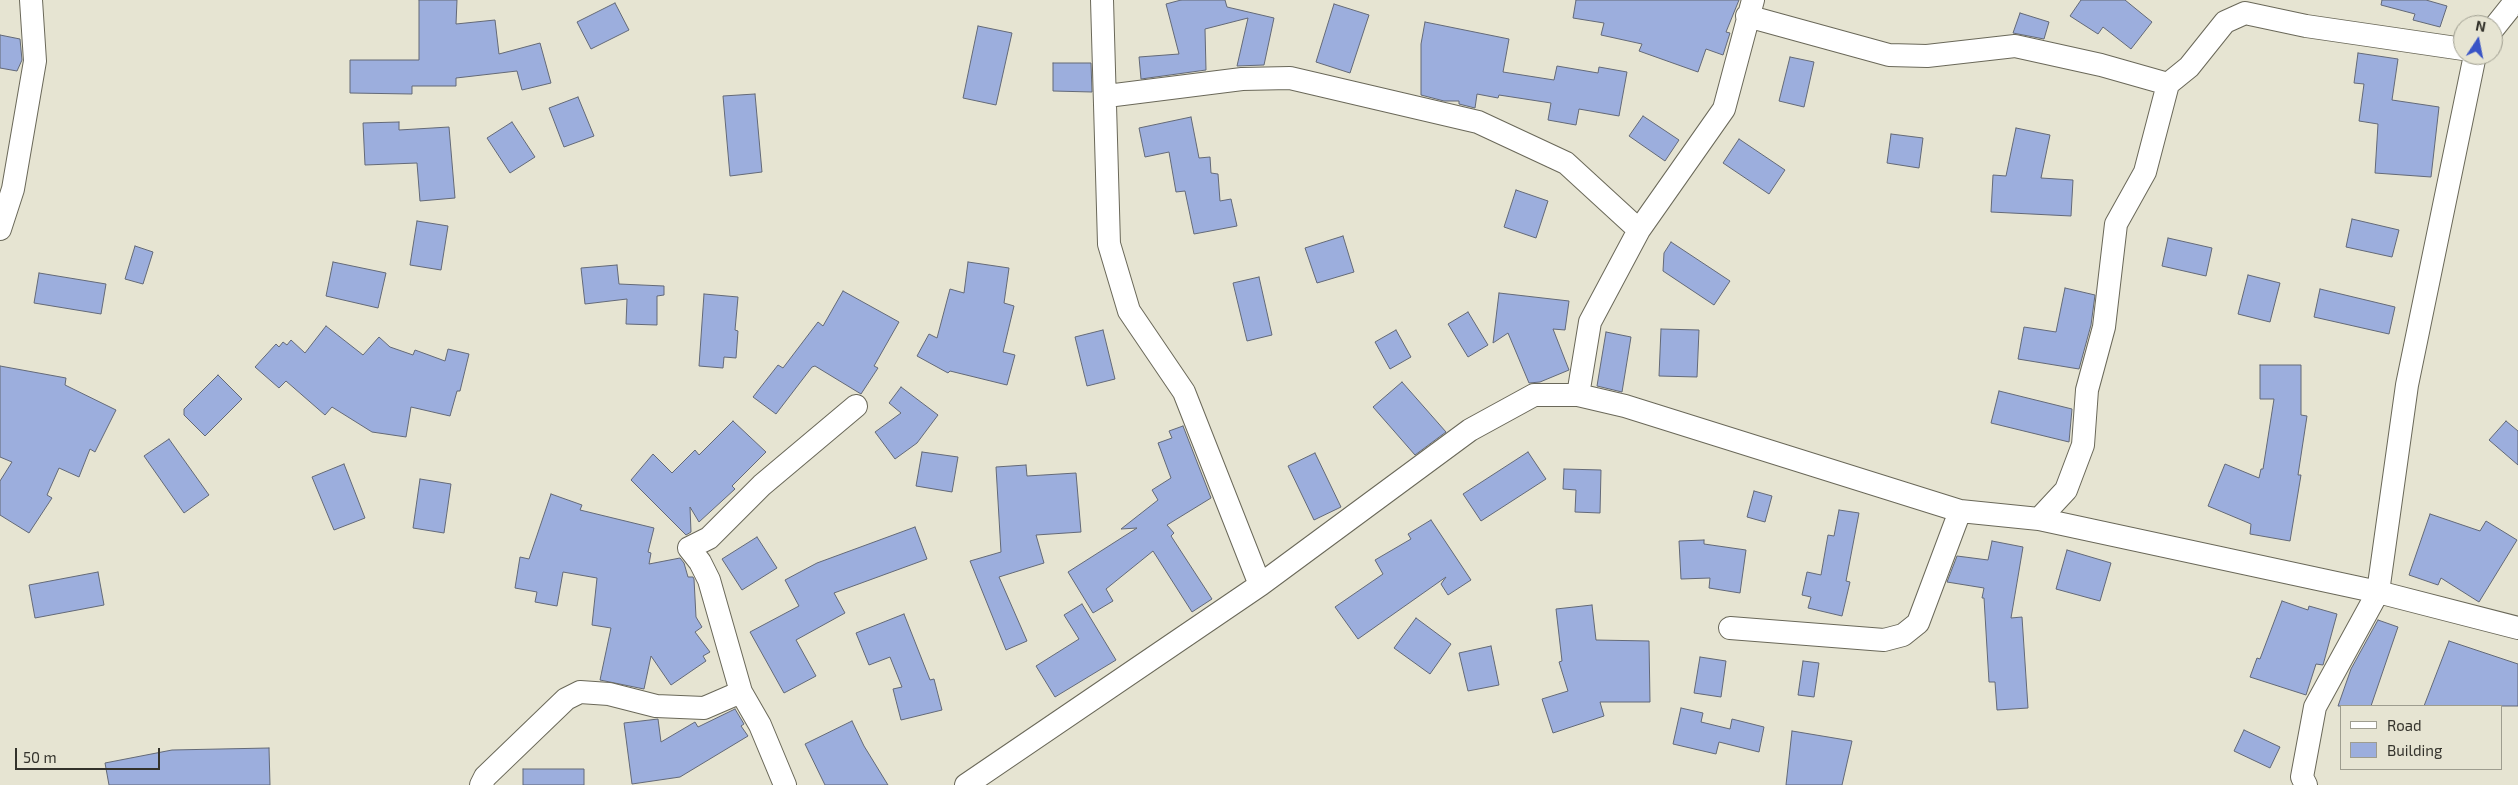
<!DOCTYPE html>
<style>
body{margin:0}
#map{position:relative;width:2518px;height:785px;overflow:hidden;background:#e6e4d2;font-family:"Exo 2",sans-serif}
canvas{display:block}
.legend{position:absolute;left:2340px;top:705px;width:162px;height:65px;box-sizing:border-box;background:#e6e4d2;border:1px solid #9e9d8f;margin:0;padding:6px 9px;list-style:none;font-size:15px;color:#33322b}
.legend li{display:flex;align-items:center;gap:10px;height:25px}
.legend b{width:25px;border:1px solid #9e9d8f}
.north{position:absolute;left:2453px;top:15px;width:50px;height:50px;box-sizing:border-box;background:#e6e4d2;border:1px solid #9e9d8f;border-radius:50%;rotate:11deg;font-size:14px;font-weight:700;line-height:20px;text-align:center;color:#33322b}
.north::after{content:'';display:block;margin:auto;width:18px;height:22px;background:#3954c6;clip-path:polygon(50% 0,100% 100%,50% 72%,0 100%)}
.scale{position:absolute;left:15px;top:748px;width:145px;height:22px;box-sizing:border-box;border:2px solid #33322b;border-top:0;padding-left:6px;font-size:15px;line-height:18px;white-space:nowrap;color:#33322b;-webkit-text-stroke:4px #e6e4d2;paint-order:stroke}
</style>
<div id="map">
<canvas width="2518" height="785"></canvas>
<ul class="legend">
<li><b style="height:6px;background:#fff"></b>Road</li>
<li><b style="height:14px;background:#9caedd"></b>Building</li>
</ul>
<div class="north">N</div>
<div class="scale">50 m</div>
</div>
<script>
const g = document.querySelector('canvas').getContext('2d');
g.lineJoin = 'round';
function fillPath(path, color) {
  g.fillStyle = color;
  g.fill(path, 'evenodd');
}
function shape(rows) {
  const path = new Path2D();
  for (const r of rows) {
    path.moveTo(r[0], r[1]);
    for (let i = 2; i < r.length; i += 2) path.lineTo(r[i], r[i + 1]);
  }
  return path;
}
function trace(path, color, width, dash) {
  g.strokeStyle = color;
  g.lineWidth = width;
  g.lineCap = dash ? 'butt' : 'round';
  g.setLineDash(dash || []);
  g.stroke(path);
}
const building = shape([
 [419,0,457,0,456,24,495,20,499,54,540,43,551,83,522,90,517,71,456,78,456,86,412,86,412,94,350,93,350,60,419,60,419,0],
 [1181,0,1225,0,1227,7,1274,18,1264,65,1237,66,1248,18,1205,29,1206,70,1141,79,1139,57,1179,54,1166,4,1181,0],
 [1576,0,1739,0,1726,32,1730,33,1723,55,1706,49,1698,72,1639,51,1642,44,1601,35,1604,23,1573,18,1576,0],
 [2081,0,2125,0,2152,22,2131,49,2103,27,2098,34,2070,16,2081,0],
 [2382,0,2426,0,2447,6,2440,27,2413,20,2415,14,2381,5,2382,0],
 [615,3,629,30,591,49,577,22,615,3],
 [1334,4,1369,15,1350,73,1316,62,1334,4],
 [2020,13,2049,22,2044,39,2013,33,2020,13],
 [1425,22,1509,39,1503,72,1554,80,1557,66,1598,73,1599,67,1627,72,1619,116,1579,109,1576,125,1548,120,1551,103,1499,95,1498,98,1477,94,1475,108,1459,104,1459,101,1444,101,1421,95,1421,44,1425,22],
 [978,26,1012,33,996,105,963,98,978,26],
 [0,35,20,39,22,60,17,71,0,68,0,35],
 [2358,53,2398,59,2392,100,2439,107,2431,177,2375,173,2378,124,2359,121,2364,84,2354,83,2358,53],
 [1790,57,1814,62,1804,107,1779,101,1790,57],
 [1053,63,1091,63,1092,92,1053,91,1053,63],
 [755,94,762,172,730,176,723,96,755,94],
 [578,97,594,136,564,147,549,108,578,97],
 [1643,116,1679,140,1665,161,1629,136,1643,116],
 [1191,117,1199,158,1210,157,1211,173,1218,174,1220,201,1231,199,1237,226,1194,234,1185,191,1176,192,1169,152,1145,157,1139,128,1191,117],
 [399,122,399,130,449,127,455,198,420,201,417,163,365,165,363,123,399,122],
 [512,122,535,157,510,173,487,138,512,122],
 [2016,128,2050,135,2041,178,2073,180,2071,216,1991,212,1993,175,2006,176,2016,128],
 [1891,134,1923,138,1919,168,1887,163,1891,134],
 [1739,139,1785,170,1769,194,1723,163,1739,139],
 [1516,190,1548,201,1536,238,1504,227,1516,190],
 [2352,219,2399,230,2392,257,2346,247,2352,219],
 [417,221,448,226,441,270,410,265,417,221],
 [1343,236,1354,272,1317,283,1305,248,1343,236],
 [2168,238,2212,248,2206,276,2162,266,2168,238],
 [1671,242,1730,281,1714,305,1663,271,1664,253,1671,242],
 [135,246,153,252,143,284,125,279,135,246],
 [333,262,386,273,378,308,326,296,333,262],
 [968,262,1009,268,1004,303,1014,306,1003,352,1015,355,1007,385,950,371,948,373,917,356,929,334,937,338,950,289,964,293,968,262],
 [617,265,619,284,664,286,664,295,657,296,657,325,626,324,627,299,585,304,581,268,617,265],
 [39,273,106,284,101,314,34,303,39,273],
 [2248,275,2280,283,2270,322,2238,314,2248,275],
 [1259,277,1272,335,1247,341,1233,283,1259,277],
 [2065,288,2095,295,2091,325,2079,369,2018,359,2024,327,2056,332,2065,288],
 [2320,289,2395,307,2389,334,2314,317,2320,289],
 [843,291,899,322,874,366,878,368,861,394,815,366,812,367,776,414,753,397,778,365,783,368,818,322,823,326,843,291],
 [1499,293,1569,301,1565,330,1553,329,1569,370,1540,382,1529,383,1508,333,1493,343,1499,293],
 [704,294,738,297,735,330,738,331,736,358,724,357,723,368,699,366,704,294],
 [1468,312,1488,345,1468,357,1448,324,1468,312],
 [326,326,363,355,379,337,390,347,413,355,415,350,445,361,448,349,469,354,460,391,457,391,450,416,411,407,406,437,372,432,332,407,325,415,286,381,279,388,255,367,276,344,279,347,283,342,287,345,291,340,305,353,326,326],
 [1661,329,1699,330,1697,377,1659,376,1661,329],
 [1103,330,1115,379,1087,386,1075,337,1103,330],
 [1396,330,1411,357,1390,369,1375,342,1396,330],
 [1606,332,1631,337,1622,392,1597,386,1606,332],
 [2260,365,2301,365,2301,415,2307,416,2298,475,2301,475,2290,541,2250,534,2251,524,2208,506,2225,464,2259,478,2261,469,2263,469,2274,399,2260,399,2260,365],
 [0,366,66,378,65,385,116,410,95,452,90,449,79,477,59,468,47,495,52,498,29,533,0,515,0,481,12,462,0,457,0,366],
 [218,375,242,399,205,436,184,415,184,409,218,375],
 [1402,382,1446,432,1415,455,1373,407,1402,382],
 [901,387,938,415,917,443,895,459,875,432,901,413,889,403,901,387],
 [1999,391,2072,409,2069,442,1991,423,1999,391],
 [733,421,766,452,732,486,735,489,699,522,690,507,691,532,686,535,631,480,653,454,672,473,695,450,699,455,733,421],
 [2506,421,2518,431,2518,465,2489,440,2506,421],
 [1183,426,1211,498,1167,525,1174,533,1171,536,1212,599,1192,612,1153,551,1106,589,1113,601,1093,613,1068,572,1137,528,1121,529,1158,500,1152,490,1171,478,1158,443,1172,438,1169,431,1183,426],
 [169,439,209,495,184,513,144,456,169,439],
 [922,452,958,457,952,492,916,486,922,452],
 [1528,452,1546,479,1481,521,1463,494,1528,452],
 [1315,453,1341,507,1314,520,1288,466,1315,453],
 [344,464,365,518,334,530,312,477,344,464],
 [1026,465,1027,476,1076,473,1081,532,1036,535,1044,563,999,577,1027,641,1006,650,970,561,1001,552,996,467,1026,465],
 [1564,469,1601,470,1600,513,1575,512,1576,490,1563,489,1564,469],
 [420,479,451,484,444,533,413,528,420,479],
 [1754,491,1772,496,1765,522,1747,517,1754,491],
 [551,494,582,505,580,510,654,528,648,552,651,553,649,564,680,558,684,563,688,577,693,577,694,579,696,617,702,627,695,632,710,652,703,656,706,661,671,685,651,656,644,689,600,680,611,628,592,625,597,578,563,572,557,606,535,602,537,592,515,588,520,557,529,559,551,494],
 [1839,510,1859,513,1846,581,1850,582,1842,616,1808,608,1811,597,1802,595,1807,572,1821,575,1828,535,1834,536,1839,510],
 [2430,514,2480,531,2486,521,2517,540,2479,602,2441,578,2438,585,2409,575,2430,514],
 [1431,520,1471,580,1448,595,1441,584,1446,577,1358,639,1335,607,1383,574,1375,560,1411,539,1408,534,1431,520],
 [915,527,927,559,834,593,845,613,796,640,816,676,784,693,750,632,799,606,785,580,817,563,915,527],
 [757,537,777,568,742,590,722,559,757,537],
 [1704,540,1704,544,1746,550,1740,593,1709,588,1710,578,1681,579,1679,541,1704,540],
 [1992,541,2023,547,2011,618,2022,617,2028,708,1997,710,1995,682,1989,682,1984,598,1982,598,1984,588,1947,582,1957,556,1988,560,1992,541],
 [2067,550,2111,563,2100,601,2056,589,2067,550],
 [98,572,104,605,35,618,29,585,98,572],
 [2282,601,2308,610,2309,606,2337,614,2323,665,2316,664,2306,695,2250,677,2257,658,2260,659,2282,601],
 [1082,604,1116,660,1055,697,1036,666,1079,639,1064,615,1082,604],
 [1592,605,1596,640,1649,641,1650,702,1600,702,1604,716,1553,733,1542,699,1568,691,1559,662,1562,661,1556,609,1592,605],
 [904,614,930,680,934,679,942,710,901,720,893,689,902,687,890,657,869,665,856,633,904,614],
 [1416,618,1451,644,1430,674,1394,648,1416,618],
 [2378,620,2398,627,2371,706,2338,706,2351,669,2378,620],
 [2449,641,2518,664,2518,706,2424,706,2449,641],
 [1491,646,1499,685,1468,691,1459,653,1491,646],
 [1700,657,1726,661,1721,697,1694,693,1700,657],
 [1803,661,1819,663,1814,697,1798,695,1803,661],
 [1681,708,1703,713,1701,722,1730,729,1732,719,1764,727,1759,752,1719,742,1716,754,1673,744,1681,708],
 [735,709,744,724,741,726,748,736,680,777,632,784,624,723,658,719,661,742,695,722,698,727,735,709],
 [852,721,864,746,888,785,825,785,805,744,852,721],
 [2244,730,2280,747,2270,768,2234,751,2244,730],
 [1792,731,1852,741,1842,785,1786,785,1792,731],
 [269,748,270,785,109,785,105,763,172,750,269,748],
 [523,769,584,769,584,785,523,785,523,769]
]);
fillPath(building, '#9caedd');
trace(building, '#636977', 1);
const minor = shape([
 [1102,0,1109,244,1129,311,1184,392,1260,585],
 [1747,16,1889,55,1927,56,2015,46,2101,65,2168,84,2189,67,2225,22,2245,13,2306,26,2463,49],
 [2493,29,2513,4,2518,3],
 [1107,96,1242,79,1290,78,1478,122,1566,163,1639,230],
 [0,229,13,189,35,61,31,0],
 [1578,395,1590,322,1639,230,1724,109,1753,0],
 [2039,519,2066,490,2083,445,2087,390,2104,327,2116,224,2145,172,2168,84],
 [1730,628,1884,640,1903,635,1918,623,1960,511],
 [481,785,485,777,566,699,580,692,609,694,656,706,704,708,741,692],
 [785,785,760,725,741,692,709,580,700,562,689,548,709,538,762,485,856,406],
 [966,785,1260,585,1470,430,1534,395,1578,395,1625,406,1960,511,2039,519,2378,592,2518,628],
 [2306,785,2302,777,2315,707,2378,592,2407,385,2475,55]
]);
trace(minor, '#6a6859', 24);
trace(minor, '#fff', 22);
</script>
